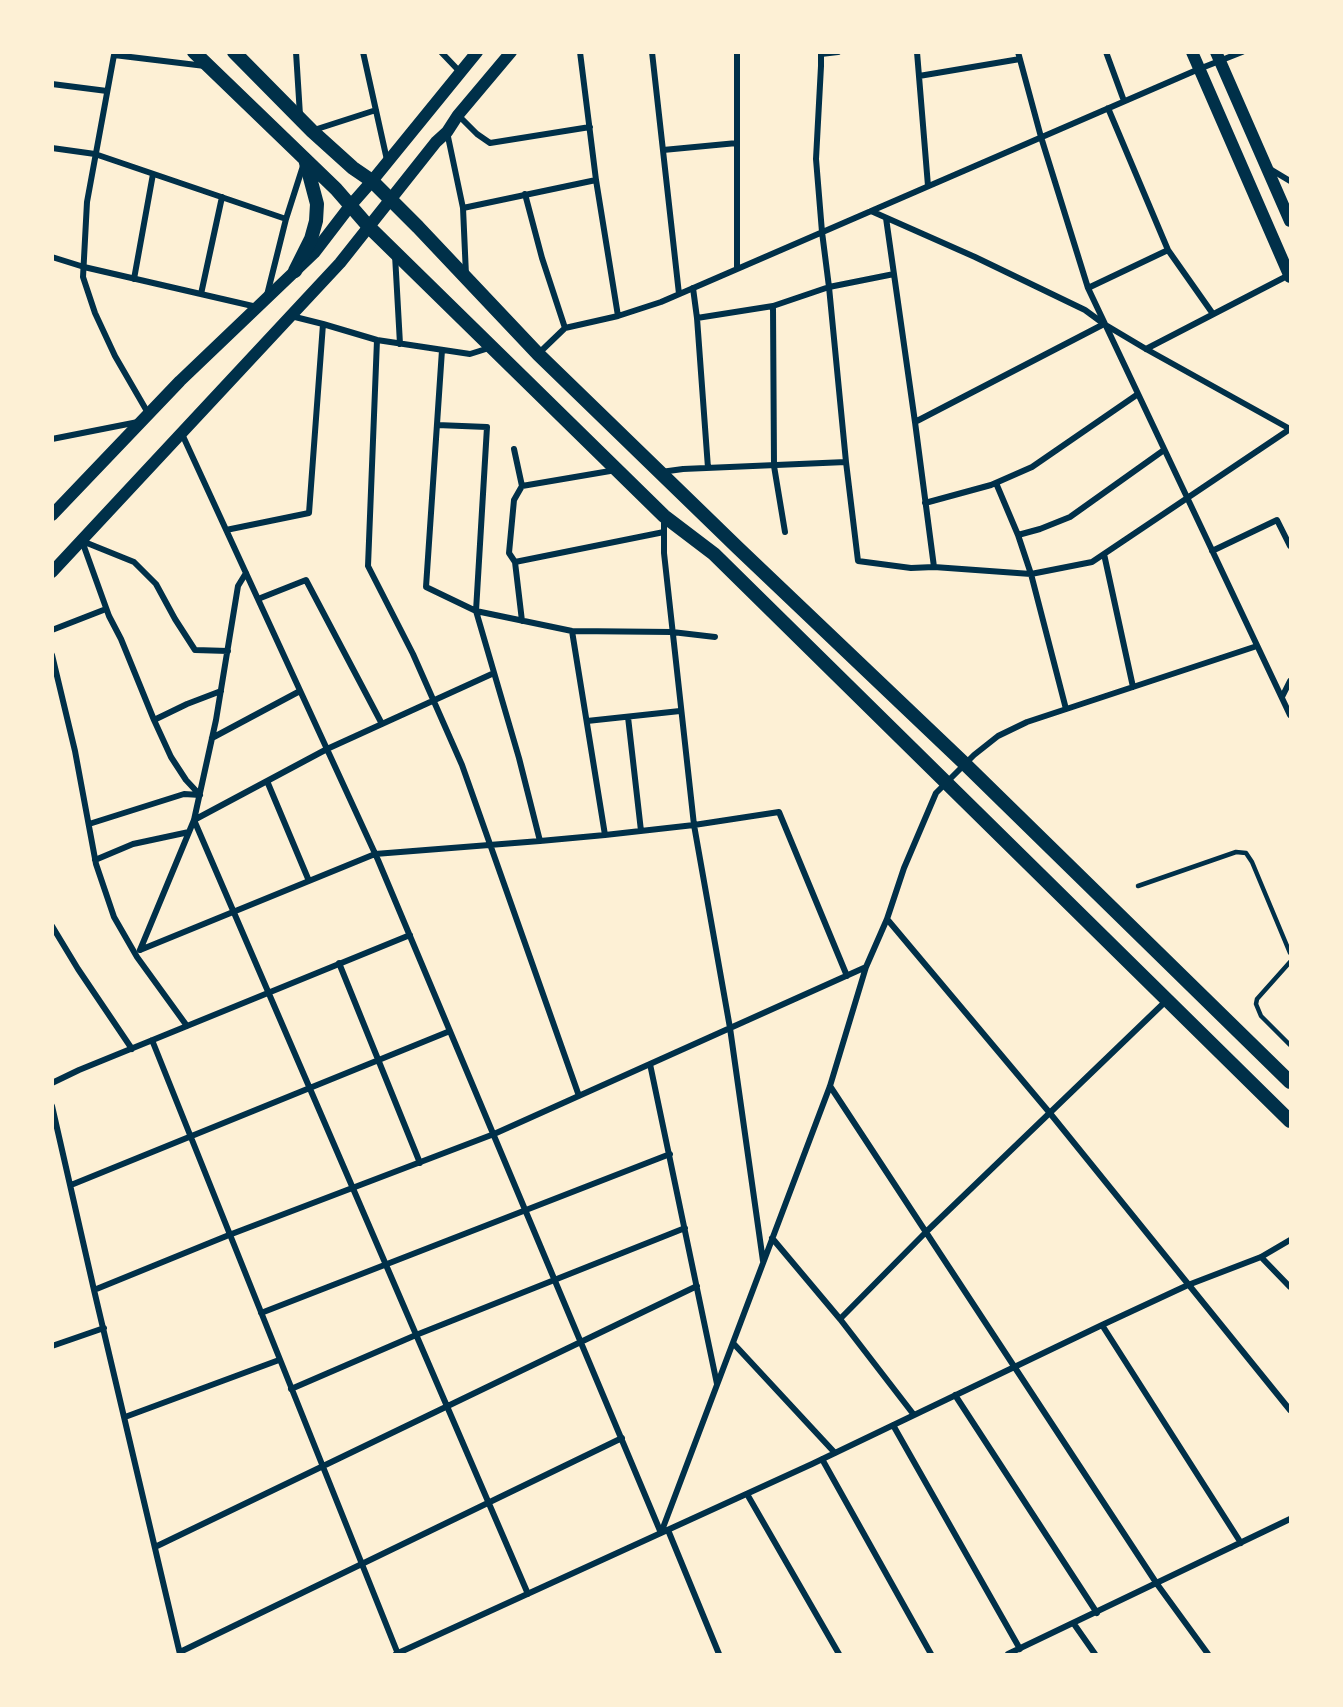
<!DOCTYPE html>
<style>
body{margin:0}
#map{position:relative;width:1343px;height:1707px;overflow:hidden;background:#fdf0d5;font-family:"IBM Plex Sans",sans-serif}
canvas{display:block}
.frame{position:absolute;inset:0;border:54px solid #fdf0d5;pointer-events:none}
</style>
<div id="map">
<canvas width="1343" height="1707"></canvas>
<div class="frame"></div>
</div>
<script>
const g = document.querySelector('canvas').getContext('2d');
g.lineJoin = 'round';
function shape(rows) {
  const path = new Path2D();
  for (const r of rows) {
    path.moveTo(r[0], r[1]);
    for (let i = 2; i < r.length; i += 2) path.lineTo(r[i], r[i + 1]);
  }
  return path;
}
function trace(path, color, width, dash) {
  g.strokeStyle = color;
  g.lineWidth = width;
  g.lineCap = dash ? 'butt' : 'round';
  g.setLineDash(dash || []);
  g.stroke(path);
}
trace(shape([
 [1138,886,1236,852,1246,853,1252,862,1290,953],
 [1290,962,1257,999,1256,1004,1261,1016,1290,1045]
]), '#003049', 4.5);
trace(shape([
 [296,52,300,115],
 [363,52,387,160],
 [441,52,461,73],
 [580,52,596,180,618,316],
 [652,52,679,294],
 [821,52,821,66,816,159,822,232,829,287,846,462,858,561,911,568,934,567,915,422,886,218],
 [917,52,928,186],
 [1018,52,1041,137,1088,288,1290,715],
 [1106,52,1124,101],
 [821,54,838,52],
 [919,76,1020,59],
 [52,84,107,91],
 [1108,108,1168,250,1213,314],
 [458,115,477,134,490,143,590,127],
 [314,130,376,110],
 [447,132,463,208,466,275],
 [52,148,95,154,286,219],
 [663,150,737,143],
 [1270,169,1290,181],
 [525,194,542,258,565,328],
 [463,208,596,180],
 [871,211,975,257,1085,310,1104,324,1146,349,1290,429],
 [395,255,400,344],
 [52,257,84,267,257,307],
 [737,269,737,52],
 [134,279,153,174],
 [693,288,697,318,708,468],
 [1088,288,1168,250],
 [201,294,222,197],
 [267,295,286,219,303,166],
 [773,306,774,466,785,532],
 [697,318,773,306,829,287,894,274],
 [323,324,377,340,470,354,489,348],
 [377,340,368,566,413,654,462,765,579,1096],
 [1146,349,1289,275],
 [442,350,426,587,476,611,572,631,672,632,715,637],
 [538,354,565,328,618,316,661,302,1199,69,1242,52],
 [148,413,115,356,95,313,83,277,87,202,114,55,205,66],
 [915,422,1104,324],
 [437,425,487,427,476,611,519,758,540,841],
 [182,434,378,860,661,1533],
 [52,439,138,422],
 [514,449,522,486,616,470],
 [661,472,683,469,846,462],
 [996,483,1018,535,1031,574,1066,709],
 [522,486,514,500,509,553,515,562,522,621],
 [925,503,991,485,1032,467,1138,394],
 [664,517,664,553,694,825,730,1028,763,1261],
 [226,530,309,513,323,324,291,316],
 [1018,535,1040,529,1070,517,1164,450],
 [82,541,109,616,121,639,154,720,171,757,186,780,200,795],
 [82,541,134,562,156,584,175,619,195,650,228,651],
 [1212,551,1277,520,1290,546],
 [1104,554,1133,687],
 [515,562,664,532],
 [934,567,1031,574,1092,562,1290,429],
 [258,599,306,580,382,724],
 [52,630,106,609],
 [572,631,605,835],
 [52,655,75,751,96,864,114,917,137,957,187,1026],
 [494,673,327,749,194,820,528,1594],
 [1282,697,1290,681],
 [628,717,641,831],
 [154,720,187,704,221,691],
 [587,721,680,711],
 [212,738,300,691],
 [267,781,309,881],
 [89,824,184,794,200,795],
 [95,860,133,844,189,832],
 [887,919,1049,1112,1290,1410],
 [52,926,78,969,132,1049],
 [140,950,375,854,540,841,605,835,694,825,779,812,847,976],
 [140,950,194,820,216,720,238,586,246,573],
 [339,963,420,1163],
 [152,1040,398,1654],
 [650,1064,717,1384],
 [52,1083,79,1070,187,1026,410,935],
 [830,1086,1157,1584,1208,1654],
 [52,1106,94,1290,180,1654],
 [71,1185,450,1031],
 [772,1238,840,1319,914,1415],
 [1261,1257,1290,1287],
 [94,1290,229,1235,494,1134,866,967],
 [261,1313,670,1154],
 [840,1319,926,1232,1167,1000],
 [1102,1325,1241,1543],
 [733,1343,835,1453],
 [52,1346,104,1328],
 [291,1389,416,1335,685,1228],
 [955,1395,1097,1613],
 [125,1417,279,1360],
 [893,1425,1020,1649],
 [822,1459,931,1654],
 [747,1494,839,1654],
 [668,1530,719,1654],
 [661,1533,830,1086,866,967,887,919,904,868,936,793,974,755,998,736,1027,722,1257,646],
 [155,1547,697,1286],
 [1074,1624,1095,1654],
 [180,1652,622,1438],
 [396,1654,812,1464,1102,1325,1188,1285,1261,1257,1290,1240],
 [1008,1654,1290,1519]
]), '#003049', 6);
trace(shape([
 [1192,52,1290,277],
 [1216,52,1290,221],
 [52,515,180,381,314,253,350,206,372,181,477,52],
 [52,572,340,263,436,142,447,132,458,115,511,52]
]), '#003049', 12);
trace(shape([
 [194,52,336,189,369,227,664,516,714,554,1290,1121],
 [234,52,312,131,353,168,372,181,418,227,538,354,738,548,965,764,1290,1082],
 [295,271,311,239,316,221,317,204,305,159]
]), '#003049', 14);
</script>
